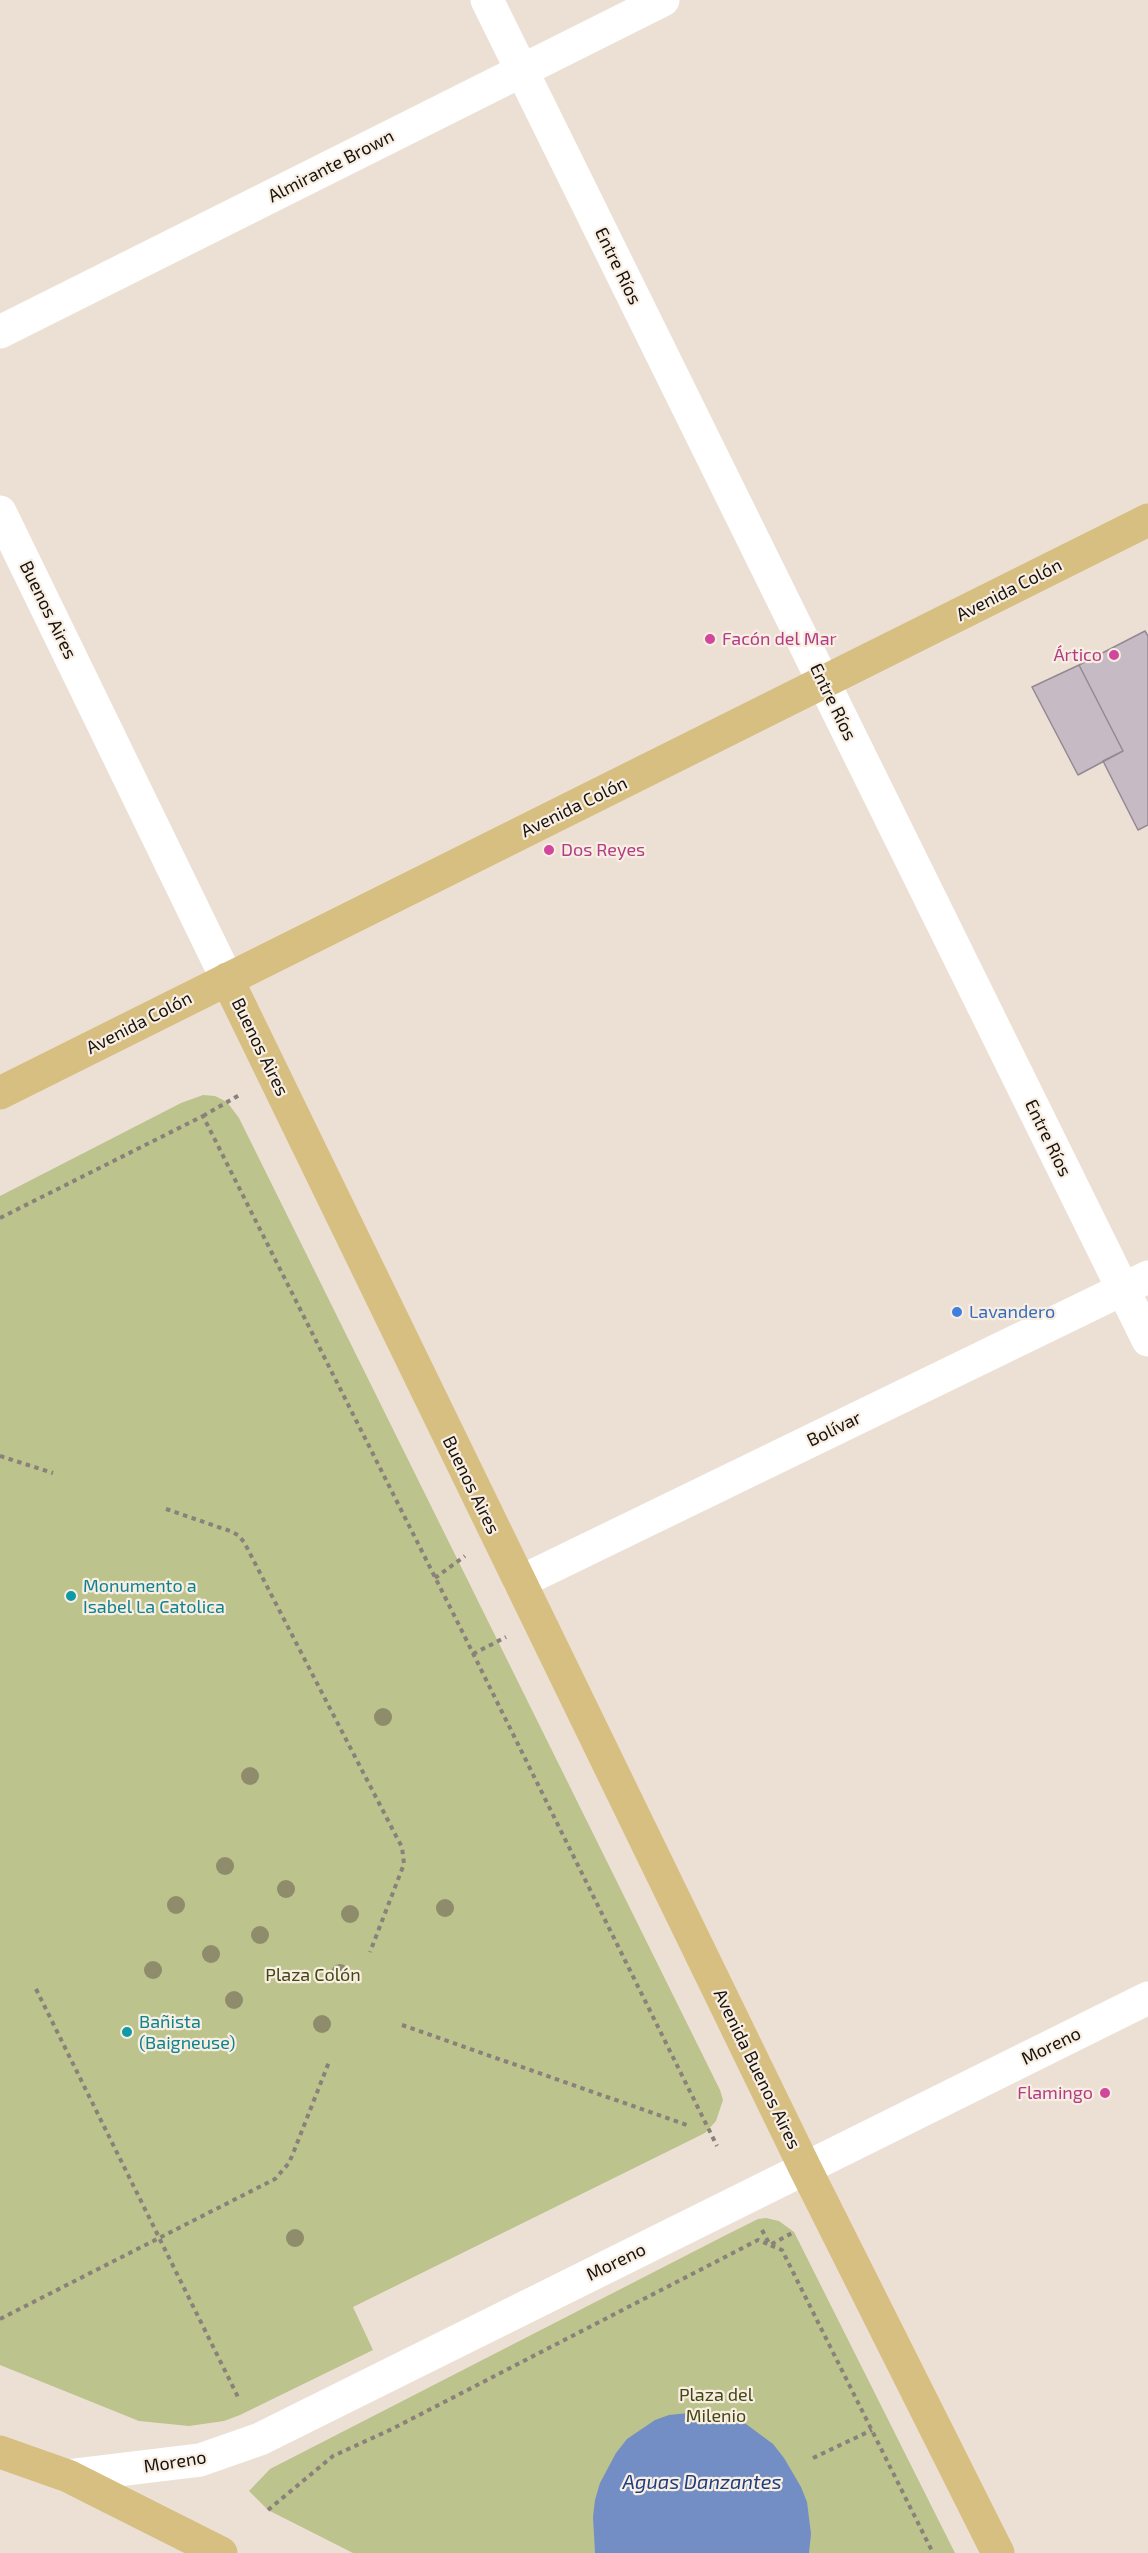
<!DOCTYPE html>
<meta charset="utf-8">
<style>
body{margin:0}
canvas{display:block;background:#ece0d5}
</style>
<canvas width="1148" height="2553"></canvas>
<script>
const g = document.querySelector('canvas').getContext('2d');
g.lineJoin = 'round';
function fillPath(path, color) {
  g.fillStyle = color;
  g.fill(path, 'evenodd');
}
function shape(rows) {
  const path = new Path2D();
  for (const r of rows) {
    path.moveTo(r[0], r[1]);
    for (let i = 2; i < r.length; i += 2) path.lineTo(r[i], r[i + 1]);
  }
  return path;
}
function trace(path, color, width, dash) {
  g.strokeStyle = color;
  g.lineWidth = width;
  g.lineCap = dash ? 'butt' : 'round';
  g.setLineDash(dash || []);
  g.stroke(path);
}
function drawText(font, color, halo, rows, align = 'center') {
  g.font = font + ' "Exo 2",sans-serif';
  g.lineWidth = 4.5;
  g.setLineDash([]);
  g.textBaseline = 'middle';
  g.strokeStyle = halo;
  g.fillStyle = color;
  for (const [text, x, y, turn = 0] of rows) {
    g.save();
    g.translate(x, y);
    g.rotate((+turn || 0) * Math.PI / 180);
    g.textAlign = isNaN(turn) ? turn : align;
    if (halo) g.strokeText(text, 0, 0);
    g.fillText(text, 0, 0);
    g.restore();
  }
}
fillPath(shape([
 [203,1095,215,1096,227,1102,239,1118,720,2090,723,2100,716,2121,705,2133,353,2307,373,2350,240,2415,224,2421,189,2426,139,2421,0,2365,0,1196,181,1103],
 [766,2218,779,2221,794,2232,955,2553,353,2553,268,2510,249,2491,270,2469,724,2236,758,2219]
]), '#bcc38d');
fillPath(shape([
 [699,2412,731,2417,746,2424,773,2444,784,2458,801,2487,807,2502,811,2534,809,2553,595,2553,593,2517,595,2500,600,2483,616,2453,627,2439,655,2420,669,2415]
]), '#728ec5');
const building = shape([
 [1145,631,1148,636,1148,825,1138,830,1103,761,1123,751,1079,665,1145,631],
 [1079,665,1123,751,1078,775,1032,687,1079,665]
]);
fillPath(building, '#c6bac5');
trace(building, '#948993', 1.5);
trace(shape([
 [203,1116,241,1094],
 [0,1218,203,1116,456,1619,717,2146],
 [0,1456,53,1473],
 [166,1509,230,1531,238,1535,244,1542,396,1836,402,1847,404,1864,370,1952],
 [435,1578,465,1556],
 [473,1654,506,1637],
 [36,1989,239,2399],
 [402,2025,687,2125],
 [762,2230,770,2245,782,2250,933,2553],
 [0,2319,275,2179,289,2163,294,2151,329,2062],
 [813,2458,872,2430],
 [268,2510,333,2456,392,2429,758,2240,770,2245,794,2232]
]), '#8a817a', 4, [4.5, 4.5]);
trace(shape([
 [487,0,1148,1340],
 [0,332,663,0],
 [520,1582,1148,1277],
 [68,2476,200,2460,260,2439,1148,1998]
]), '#fff', 33);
trace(shape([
 [0,512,227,979]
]), '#fff', 33);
trace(shape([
 [227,979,805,2168,998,2553],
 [0,1093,1148,520],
 [0,2452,68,2476,221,2553]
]), '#d7bf82', 33);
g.fillStyle = '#8e8c6b';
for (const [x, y] of [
 [383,1717],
 [250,1776],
 [225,1866],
 [286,1889],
 [176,1905],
 [445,1908],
 [350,1914],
 [260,1935],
 [211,1954],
 [153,1970],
 [340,1973],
 [234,2000],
 [322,2024],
 [295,2238]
]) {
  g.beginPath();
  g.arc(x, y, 9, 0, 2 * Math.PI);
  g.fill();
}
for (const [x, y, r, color] of [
 [710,639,6,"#d1479c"],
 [1114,655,6,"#d1479c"],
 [549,850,6,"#d1479c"],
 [957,1312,6,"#3f7fe0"],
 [71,1596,6,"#0f9aa8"],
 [127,2032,6,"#0f9aa8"],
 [1105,2093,6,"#d1479c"]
]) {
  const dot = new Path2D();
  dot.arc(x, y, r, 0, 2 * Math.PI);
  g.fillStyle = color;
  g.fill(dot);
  trace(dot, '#f9eee2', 2);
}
drawText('18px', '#16120e', '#f9eee2', [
 ["Almirante Brown",331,166,-27],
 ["Entre Ríos",618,266,64],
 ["Avenida Colón",1009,590,-27],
 ["Buenos Aires",48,610,64],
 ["Entre Ríos",833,702,64],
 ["Avenida Colón",574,807,-26],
 ["Avenida Colón",139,1023,-27],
 ["Buenos Aires",260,1047,64],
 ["Entre Ríos",1048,1138,64],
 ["Bolívar",834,1429,-26],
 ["Buenos Aires",471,1485,64],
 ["Moreno",1051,2046,-26],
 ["Avenida Buenos Aires",757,2069,64],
 ["Moreno",616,2262,-26],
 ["Moreno",175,2462,-9]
]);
drawText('18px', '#b23c85', '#f9eee2', [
 ["Facón del Mar",722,639],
 ["Ártico",1102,655,"right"],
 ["Dos Reyes",561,850],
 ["Flamingo",1093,2093,"right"]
], 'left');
drawText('18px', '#366cbe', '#f9eee2', [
 ["Lavandero",969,1312]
], 'left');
drawText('18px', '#0d838f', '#f9eee2', [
 ["Monumento a",83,1586],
 ["Isabel La Catolica",83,1607],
 ["Bañista",139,2022],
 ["(Baigneuse)",139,2043]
], 'left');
drawText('18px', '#424715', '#f9eee2', [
 ["Plaza Colón",313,1975],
 ["Plaza del",716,2395],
 ["Milenio",716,2416]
]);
drawText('italic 20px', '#1e3e81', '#f9eee2', [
 ["Aguas Danzantes",702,2482]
]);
</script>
